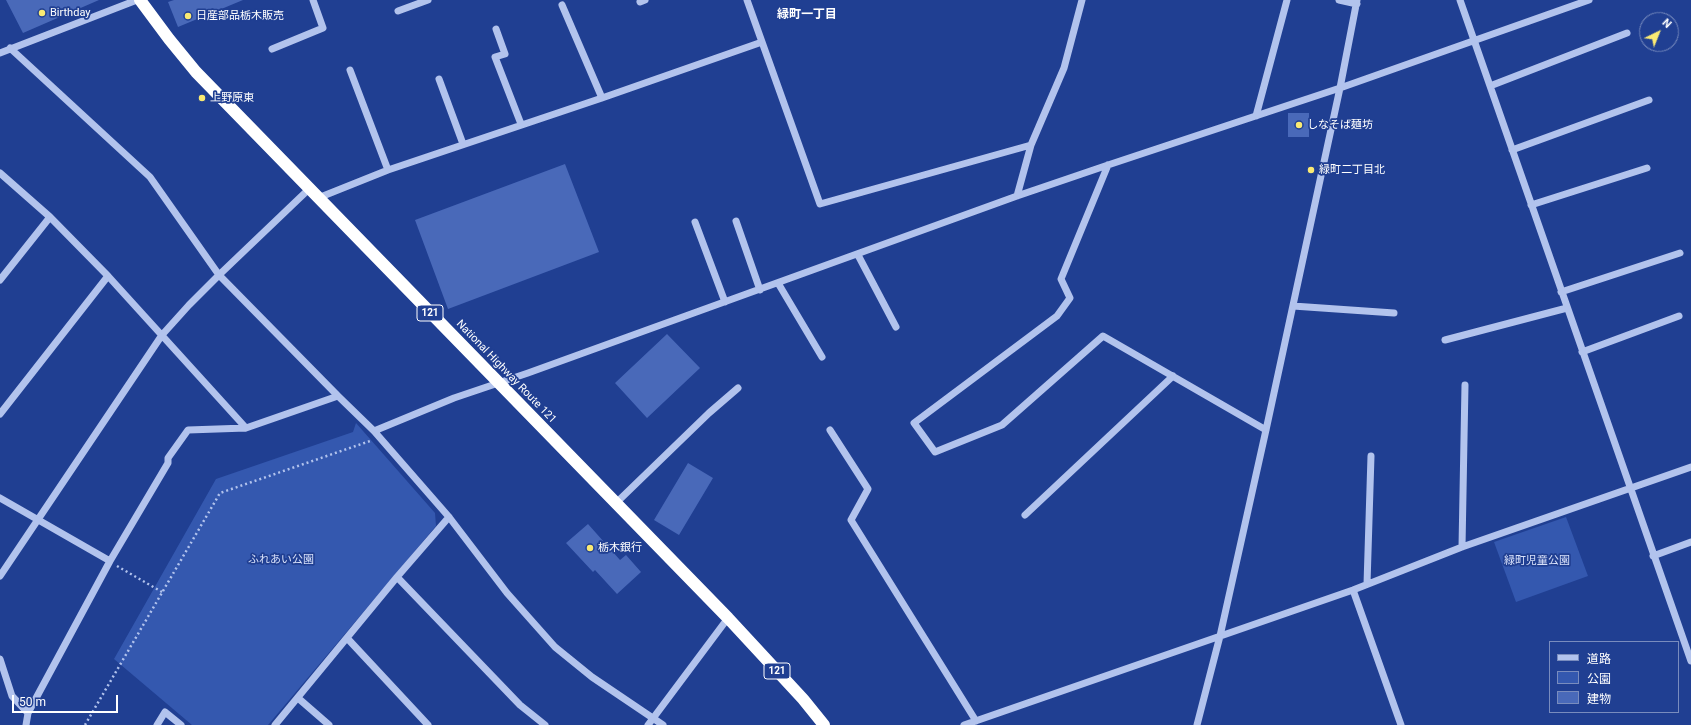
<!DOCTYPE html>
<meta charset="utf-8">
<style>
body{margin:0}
#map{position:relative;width:1691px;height:725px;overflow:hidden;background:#203f92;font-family:Roboto,"Noto Sans JP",sans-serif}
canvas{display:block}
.legend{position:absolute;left:1549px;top:641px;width:130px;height:72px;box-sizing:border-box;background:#203f92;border:1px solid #798cbe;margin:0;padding:5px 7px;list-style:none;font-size:12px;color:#fff}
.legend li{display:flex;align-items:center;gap:8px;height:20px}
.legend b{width:20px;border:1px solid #798cbe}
.north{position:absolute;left:1639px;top:12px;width:40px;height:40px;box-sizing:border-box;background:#203f92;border:1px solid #798cbe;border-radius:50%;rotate:43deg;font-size:11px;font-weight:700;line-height:16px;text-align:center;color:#fff}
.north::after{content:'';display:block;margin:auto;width:14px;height:18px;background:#faea73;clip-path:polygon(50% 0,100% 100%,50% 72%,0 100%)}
.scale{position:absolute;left:12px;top:695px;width:106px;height:18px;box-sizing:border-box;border:2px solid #fff;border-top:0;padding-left:5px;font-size:12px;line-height:14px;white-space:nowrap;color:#fff;-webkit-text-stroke:3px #203f92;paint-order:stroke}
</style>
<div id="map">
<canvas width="1691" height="725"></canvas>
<ul class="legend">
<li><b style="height:5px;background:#b2c3ed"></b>道路</li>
<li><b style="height:11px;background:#3458af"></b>公園</li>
<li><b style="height:11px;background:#4969b9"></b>建物</li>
</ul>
<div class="north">N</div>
<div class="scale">50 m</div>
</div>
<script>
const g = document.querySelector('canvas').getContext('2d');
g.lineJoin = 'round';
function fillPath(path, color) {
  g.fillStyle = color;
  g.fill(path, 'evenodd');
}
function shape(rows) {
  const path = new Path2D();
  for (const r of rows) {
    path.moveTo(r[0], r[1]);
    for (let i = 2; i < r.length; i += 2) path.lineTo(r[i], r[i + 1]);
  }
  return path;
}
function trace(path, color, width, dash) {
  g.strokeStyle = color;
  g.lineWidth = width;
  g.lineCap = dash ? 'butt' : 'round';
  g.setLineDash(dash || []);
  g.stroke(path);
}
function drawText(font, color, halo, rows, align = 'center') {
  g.font = font + ' Roboto,"Noto Sans JP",sans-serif';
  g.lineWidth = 3.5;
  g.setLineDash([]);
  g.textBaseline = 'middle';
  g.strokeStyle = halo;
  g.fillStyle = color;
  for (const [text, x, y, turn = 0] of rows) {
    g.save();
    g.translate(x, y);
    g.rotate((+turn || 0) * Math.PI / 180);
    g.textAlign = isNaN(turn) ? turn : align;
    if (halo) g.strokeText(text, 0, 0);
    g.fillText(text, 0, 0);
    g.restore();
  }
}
fillPath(shape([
 [356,423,435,513,436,526,268,725,192,725,114,659,216,479,353,432],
 [1566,517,1588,576,1516,602,1494,542]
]), '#3458af');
fillPath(shape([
 [6,0,99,0,23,33],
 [174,0,243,0,178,27,168,2],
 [1288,113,1309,113,1309,137,1288,137],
 [565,164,599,252,448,309,415,220],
 [667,334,700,368,647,418,615,383],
 [688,463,713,478,679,535,654,520],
 [588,524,620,560,626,555,641,572,617,594,595,570,593,572,566,543]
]), '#4969b9');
trace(shape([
 [117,566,162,592],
 [85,725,220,493,370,441]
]), '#b2c3ed', 2.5, [2, 3]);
trace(shape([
 [747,0,820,204,1031,145],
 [1339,0,1357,4],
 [1460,0,1691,661],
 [640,2,645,0],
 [562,5,602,98],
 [398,11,428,0],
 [496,29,505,54,495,57,521,124],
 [10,48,150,177,219,275,338,396,374,431,449,517,507,593,555,647,592,677,663,725],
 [272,49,323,28,313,0],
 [0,53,137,0],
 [350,70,388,170],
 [439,79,463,144],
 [1490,86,1627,33],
 [1256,116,1287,0],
 [1512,150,1649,100],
 [1108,165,1061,279,1070,298,1057,316,914,423,935,452,1002,425,1103,336,1266,430],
 [0,173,50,217,108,276,246,428],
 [1017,196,1031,145,1064,68,1082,0],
 [318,198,388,170,602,98,762,42],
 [1531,205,1647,168],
 [736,221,760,290],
 [695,222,725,302],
 [858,255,896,327],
 [0,280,50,217],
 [778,283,822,357],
 [1561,292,1680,253],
 [1293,306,1394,313],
 [1445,340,1567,308],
 [1582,352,1679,316],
 [0,414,108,276],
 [830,430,868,489,851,520,976,721],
 [374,431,454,398,528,373,1017,196,1108,165,1340,88,1589,0],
 [0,498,110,561],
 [615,504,709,413,738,388],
 [1025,515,1173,376],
 [1462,547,1465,385],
 [1653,556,1691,542],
 [0,576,162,335,189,305,219,275,309,189],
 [397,577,520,705,545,725],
 [1367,584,1371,456],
 [1353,590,1401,725],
 [347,638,428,725],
 [0,659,12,696,28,713],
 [298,698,329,725],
 [26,725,28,713,110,561,168,463,168,458,188,430,246,428,338,396],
 [157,725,165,712,181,725],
 [275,725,397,577,449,517],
 [648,725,728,618],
 [964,725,1353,590,1462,547,1691,467],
 [1197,725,1220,636,1266,430,1340,88,1357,0]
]), '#b2c3ed', 7);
trace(shape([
 [140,0,169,39,196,72,728,618,803,699,824,725]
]), '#fff', 12);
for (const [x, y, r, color] of [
 [42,13,4,"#faea73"],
 [188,16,4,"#faea73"],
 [202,98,4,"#faea73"],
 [1299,125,4,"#faea73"],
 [1311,170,4,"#faea73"],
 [590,548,4,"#faea73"]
]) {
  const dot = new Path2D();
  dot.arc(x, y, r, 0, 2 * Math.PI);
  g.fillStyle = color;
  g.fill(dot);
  trace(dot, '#203f92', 1.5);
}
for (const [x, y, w] of [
 [430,313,26],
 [777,671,26]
]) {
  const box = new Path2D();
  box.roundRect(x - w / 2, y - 8, w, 16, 3);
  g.fillStyle = '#203f92';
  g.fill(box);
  trace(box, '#fff', 1);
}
drawText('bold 10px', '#fff', null, [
 ["121",430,313],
 ["121",777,671]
]);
drawText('11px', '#fff', '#203f92', [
 ["Birthday",50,13],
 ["日産部品栃木販売",196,16],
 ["上野原東",210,98],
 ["しなそば麺坊",1307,125],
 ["緑町二丁目北",1319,170],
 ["栃木銀行",598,548]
], 'left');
drawText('11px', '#fff', '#203f92', [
 ["National Highway Route 121",506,372,46]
]);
drawText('11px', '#d8e1fa', '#203f92', [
 ["ふれあい公園",281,560],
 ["緑町児童公園",1537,561]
]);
drawText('bold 12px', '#fff', '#203f92', [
 ["緑町一丁目",807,15]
]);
</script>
